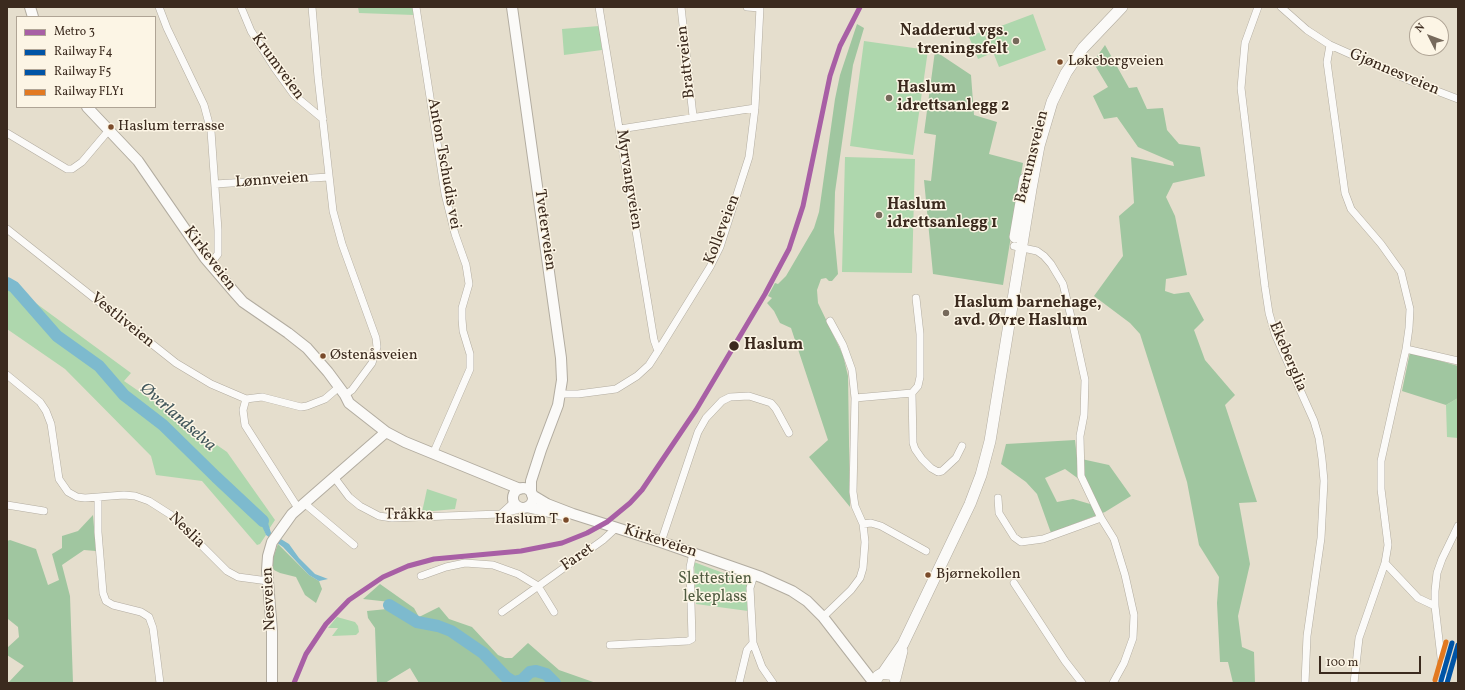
<!DOCTYPE html>
<meta charset="utf-8">
<style>
body{margin:0}
#map{position:relative;width:1465px;height:690px;overflow:hidden;background:#e5decd;font-family:Vollkorn,serif}
canvas{display:block}
.frame{position:absolute;inset:0;border:8px solid #3b2a1e;pointer-events:none}
.legend{position:absolute;left:16px;top:16px;width:140px;height:92px;box-sizing:border-box;background:#fcf5e5;border:1px solid #afa495;margin:0;padding:5px 7px;list-style:none;font-size:12px;color:#3b2a1e}
.legend li{display:flex;align-items:center;gap:8px;height:20px}
.legend b{width:20px;border:1px solid #afa495}
.north{position:absolute;left:1409px;top:16px;width:40px;height:40px;box-sizing:border-box;background:#fcf5e5;border:1px solid #afa495;border-radius:50%;rotate:312deg;font-size:11px;font-weight:700;line-height:16px;text-align:center;color:#3b2a1e}
.north::after{content:'';display:block;margin:auto;width:14px;height:18px;background:#76695b;clip-path:polygon(50% 0,100% 100%,50% 72%,0 100%)}
.scale{position:absolute;left:1319px;top:656px;width:102px;height:18px;box-sizing:border-box;border:2px solid #3b2a1e;border-top:0;padding-left:5px;font-size:12px;line-height:14px;white-space:nowrap;color:#3b2a1e;-webkit-text-stroke:3px #fcf5e5;paint-order:stroke}
</style>
<div id="map">
<canvas width="1465" height="690"></canvas>
<div class="frame"></div>
<ul class="legend">
<li><b style="height:5px;background:#a85fa5"></b>Metro 3</li>
<li><b style="height:5px;background:#0054a6"></b>Railway F4</li>
<li><b style="height:5px;background:#0054a6"></b>Railway F5</li>
<li><b style="height:5px;background:#e27920"></b>Railway FLY1</li>
</ul>
<div class="north">N</div>
<div class="scale">100 m</div>
</div>
<script>
const g = document.querySelector('canvas').getContext('2d');
g.lineJoin = 'round';
function fillPath(path, color) {
  g.fillStyle = color;
  g.fill(path, 'evenodd');
}
function shape(rows) {
  const path = new Path2D();
  for (const r of rows) {
    if (r.length === 3) {
      path.moveTo(r[0] + r[2], r[1]);
      path.arc(r[0], r[1], r[2], 0, 2 * Math.PI);
      continue;
    }
    path.moveTo(r[0], r[1]);
    for (let i = 2; i < r.length; i += 2) path.lineTo(r[i], r[i + 1]);
  }
  return path;
}
function trace(path, color, width, dash) {
  g.strokeStyle = color;
  g.lineWidth = width;
  g.lineCap = dash ? 'butt' : 'round';
  g.setLineDash(dash || []);
  g.stroke(path);
}
function drawText(font, color, halo, rows, align = 'center') {
  g.font = font + ' Vollkorn,serif';
  g.lineWidth = 3;
  g.setLineDash([]);
  g.textBaseline = 'middle';
  g.strokeStyle = halo;
  g.fillStyle = color;
  for (const [text, x, y, turn = 0] of rows) {
    g.save();
    g.translate(x, y);
    g.rotate((+turn || 0) * Math.PI / 180);
    g.textAlign = isNaN(turn) ? turn : align;
    if (halo) g.strokeText(text, 0, 0);
    g.fillText(text, 0, 0);
    g.restore();
  }
}
fillPath(shape([
 [358,7,413,7,414,15,359,13],
 [1033,14,1046,50,999,67,985,32],
 [599,26,602,50,564,55,562,29],
 [983,31,992,53,978,59,969,37],
 [864,41,928,50,913,155,850,146],
 [845,157,915,159,912,273,842,272],
 [7,282,131,373,124,381,227,452,275,520,269,529,266,516,255,507,250,513,262,524,266,535,260,544,257,545,202,481,156,475,151,456,65,369,7,329],
 [1458,398,1458,438,1447,437,1446,405],
 [427,489,457,499,455,509,422,512],
 [694,562,747,582,748,611,696,604],
 [337,617,355,622,358,626,359,632,356,635,332,636,338,628,328,628]
]), '#aed7ad');
fillPath(shape([
 [857,24,864,28,853,65,835,192,834,232,838,274,832,281,829,281,826,278,821,279,817,290,818,303,843,355,848,376,850,507,809,457,828,440,791,328,780,323,774,311,767,303,772,298,768,296,775,283,778,284,786,276,814,228,819,212,835,99,840,75],
 [1105,45,1129,88,1137,87,1147,109,1163,108,1167,130,1179,144,1200,147,1205,176,1173,183,1166,197,1175,216,1187,275,1166,279,1165,291,1174,294,1189,292,1204,320,1194,330,1205,360,1235,395,1225,405,1257,502,1239,503,1250,564,1238,616,1242,647,1254,652,1255,683,1233,683,1228,662,1220,662,1217,603,1219,577,1199,545,1187,482,1140,334,1130,323,1094,296,1123,256,1119,216,1134,203,1131,157,1174,166,1173,162,1138,147,1117,117,1104,119,1093,96,1108,87,1093,62],
 [935,51,971,75,974,115,997,122,989,154,1023,163,1003,285,933,274,924,180,931,181,936,135,924,133],
 [1410,352,1458,366,1458,398,1446,405,1402,391],
 [1075,440,1077,458,1109,465,1131,496,1105,512,1051,533,1037,494,1026,482,1001,464,1006,444],
 [1065,469,1087,485,1097,506,1073,499,1057,502,1045,478],
 [93,515,96,551,84,550,62,565,70,596,73,683,8,683,24,666,7,655,7,648,19,637,18,627,8,619,7,541,10,540,36,549,48,585,59,580,52,554,62,548,62,536,78,531],
 [278,544,309,575,319,581,322,589,316,603,305,595,296,577,280,573,274,570,272,566,273,558],
 [380,584,414,608,419,617,439,607,449,619,472,627,498,655,505,658,512,658,528,643,559,670,596,683,419,683,410,668,385,683,377,683,375,628,368,618,367,611,387,609,390,602,363,599]
]), '#a0c6a0');
fillPath(shape([
 [255,507,266,516,271,533,289,544,299,558,315,574,328,579,319,581,309,575,283,547,266,535,261,524,250,513]
]), '#7dbace');
trace(shape([
 [7,283,14,287,57,336,99,366,124,395,163,425,216,477,263,521],
 [389,605,417,622,438,626,451,631,483,653,506,677,514,682,522,680,530,672,536,671,546,674,555,683]
]), '#7dbace', 12);
const street = shape([
 [159,7,167,28,204,105,211,131,218,230,218,254,210,264],
 [241,7,251,31,276,70,294,95,323,119],
 [312,7,318,77,333,211,342,244,376,338,377,347,372,363,352,390,345,395],
 [416,7,445,194,455,234,466,265,469,284,462,308,462,319,463,331,470,354,470,369,433,454],
 [599,7,654,340,658,351],
 [681,7,693,116],
 [747,7,760,8],
 [1258,7,1245,43,1241,88,1265,287,1269,313,1275,334,1314,421,1319,438,1322,459,1324,481,1321,538,1307,636,1305,683],
 [1281,7,1307,30,1330,45,1411,81,1458,99],
 [1330,45,1327,62,1345,193,1351,209,1381,244,1401,272,1410,309,1409,328,1406,349,1458,361],
 [620,129,755,108],
 [7,133,67,169,72,169,82,162,109,130],
 [215,184,329,177],
 [7,229,176,363,211,384,246,399],
 [1014,246,1037,251,1044,256,1051,264,1063,284,1073,325,1085,380,1084,415,1080,436,1081,476,1101,518,1114,539,1125,575,1134,615,1133,638,1124,663,1113,683],
 [7,375,40,402,46,411,51,424,59,479,68,492,77,497,85,498,124,495,135,496,149,501,171,515,227,571,238,577,268,581],
 [912,393,913,443,915,449,922,459,931,468,938,472,942,471,956,458,962,446],
 [560,394,578,394,616,389,637,376,649,365,658,351,710,267,720,247,749,157,755,108,760,7],
 [855,398,912,393,918,386,920,377,920,334,916,298],
 [334,477,349,497,360,506,379,516,392,518,500,514,523,508],
 [98,498,98,532,103,593,106,601,113,605,141,612,149,617,153,628,160,683],
 [998,498,999,513,1014,537,1021,542,1043,539,1101,518],
 [304,503,354,545],
 [7,505,44,511],
 [298,508,245,425,243,410,246,399,262,397,301,407,307,406,325,399,339,387],
 [502,513,514,502],
 [863,524,871,523,881,526,926,551],
 [661,542,698,432,706,418,722,401,730,397,749,396,771,403,776,409,789,433],
 [1385,563,1418,598,1435,606],
 [421,576,446,567,465,563,493,565,518,574,538,586,554,612],
 [1014,583,1065,661,1082,683],
 [502,612,603,540,616,528],
 [823,617,851,590,860,578,863,568,865,542,863,524,855,506,853,492,855,398,852,370,843,345,830,321],
 [753,643,762,667,773,683],
 [610,645,688,641,692,639,690,567,693,553],
 [739,683,747,650,753,643,750,588,754,575],
 [1354,683,1359,638,1385,563,1388,545,1381,489,1381,461,1406,349],
 [1444,683,1435,606,1435,591,1437,573,1442,559,1458,526]
]);
const secondary = shape([
 [30,7,33,17],
 [512,7,561,358,562,380,558,405,541,450,531,481,531,492],
 [87,107,138,161,205,258,235,293,243,302,288,333,307,348,328,372,345,395,349,403,386,432,405,442,520,489],
 [523,498,10],
 [532,495,547,504,573,514,661,542,761,577,792,591,807,601,823,617,874,683],
 [527,507,564,515],
 [272,683,272,631,267,570,268,556,272,542,292,514,386,432]
]);
const primary = shape([
 [1015,237,1025,179],
 [883,673,903,644,970,504,981,475,990,441,1031,189,1039,146,1052,102,1066,73,1083,48,1122,7],
 [895,679,902,651],
 [875,683,878,676,883,673,889,674]
]);
trace(street, '#b2aca0', 8);
trace(secondary, '#b2aca0', 12);
trace(primary, '#b2aca0', 12);
trace(street, '#fbfaf8', 7);
trace(secondary, '#fbfaf8', 10);
trace(primary, '#fbfaf8', 11);
trace(shape([
 [1447,683,1458,645]
]), '#0054a6', 5);
trace(shape([
 [1441,681,1452,643]
]), '#0054a6', 5);
trace(shape([
 [1435,680,1446,642]
]), '#e27920', 5);
trace(shape([
 [294,683,306,654,326,624,349,600,383,577,408,566,434,559,521,551,562,543,587,533,607,522,630,503,642,490,696,410,765,294,789,249,803,206,830,76,840,46,860,7]
]), '#a85fa5', 5);
for (const [x, y, r, color] of [
 [1016,41,4,"#76695b"],
 [1060,62,3.5,"#7a4b2a"],
 [889,98,4,"#76695b"],
 [111,127,3.5,"#7a4b2a"],
 [879,215,4,"#76695b"],
 [946,313,4,"#76695b"],
 [734,346,5.5,"#3b2a1e"],
 [323,356,3.5,"#7a4b2a"],
 [566,520,3.5,"#7a4b2a"],
 [928,575,3.5,"#7a4b2a"]
]) {
  const dot = new Path2D();
  dot.arc(x, y, r, 0, 2 * Math.PI);
  g.fillStyle = color;
  g.fill(dot);
  trace(dot, '#fcf5e5', 1.5);
}
drawText('15px', '#3b2a1e', '#fcf5e5', [
 ["Løkebergveien",1068,62],
 ["Haslum terrasse",118,127],
 ["Østenåsveien",330,356],
 ["Haslum T",558,520,"right"],
 ["Bjørnekollen",936,575]
], 'left');
drawText('bold 16px', '#3b2a1e', '#fcf5e5', [
 ["Nadderud vgs.",1008,32,"right"],
 ["treningsfelt",1008,50,"right"],
 ["Haslum",897,89],
 ["idrettsanlegg 2",897,107],
 ["Haslum",887,206],
 ["idrettsanlegg 1",887,224],
 ["Haslum barnehage,",954,304],
 ["avd. Øvre Haslum",954,322]
], 'left');
drawText('16px', '#3b2a1e', '#fcf5e5', [
 ["Brattveien",687,62,-96],
 ["Krumveien",277,67,54],
 ["Gjønnesveien",1394,73,23],
 ["Bærumsveien",1033,157,-76],
 ["Anton Tschudis vei",443,164,80],
 ["Myrvangveien",628,180,81],
 ["Lønnveien",272,181,-4],
 ["Tveterveien",544,230,82],
 ["Kolleveien",723,230,-69],
 ["Kirkeveien",209,259,53],
 ["Vestliveien",122,321,39],
 ["Ekeberglia",1287,357,67],
 ["Tråkka",409,516,1],
 ["Neslia",186,531,44],
 ["Kirkeveien",660,542,18],
 ["Faret",578,558,-35],
 ["Nesveien",270,599,-93]
]);
drawText('bold 16px', '#3b2a1e', '#fcf5e5', [
 ["Haslum",744,346]
], 'left');
drawText('16px', '#505c41', '#fcf5e5', [
 ["Slettestien",715,580],
 ["lekeplass",715,598]
]);
drawText('italic 17px', '#42575c', '#fcf5e5', [
 ["Øverlandselva",177,418,41]
]);
</script>
